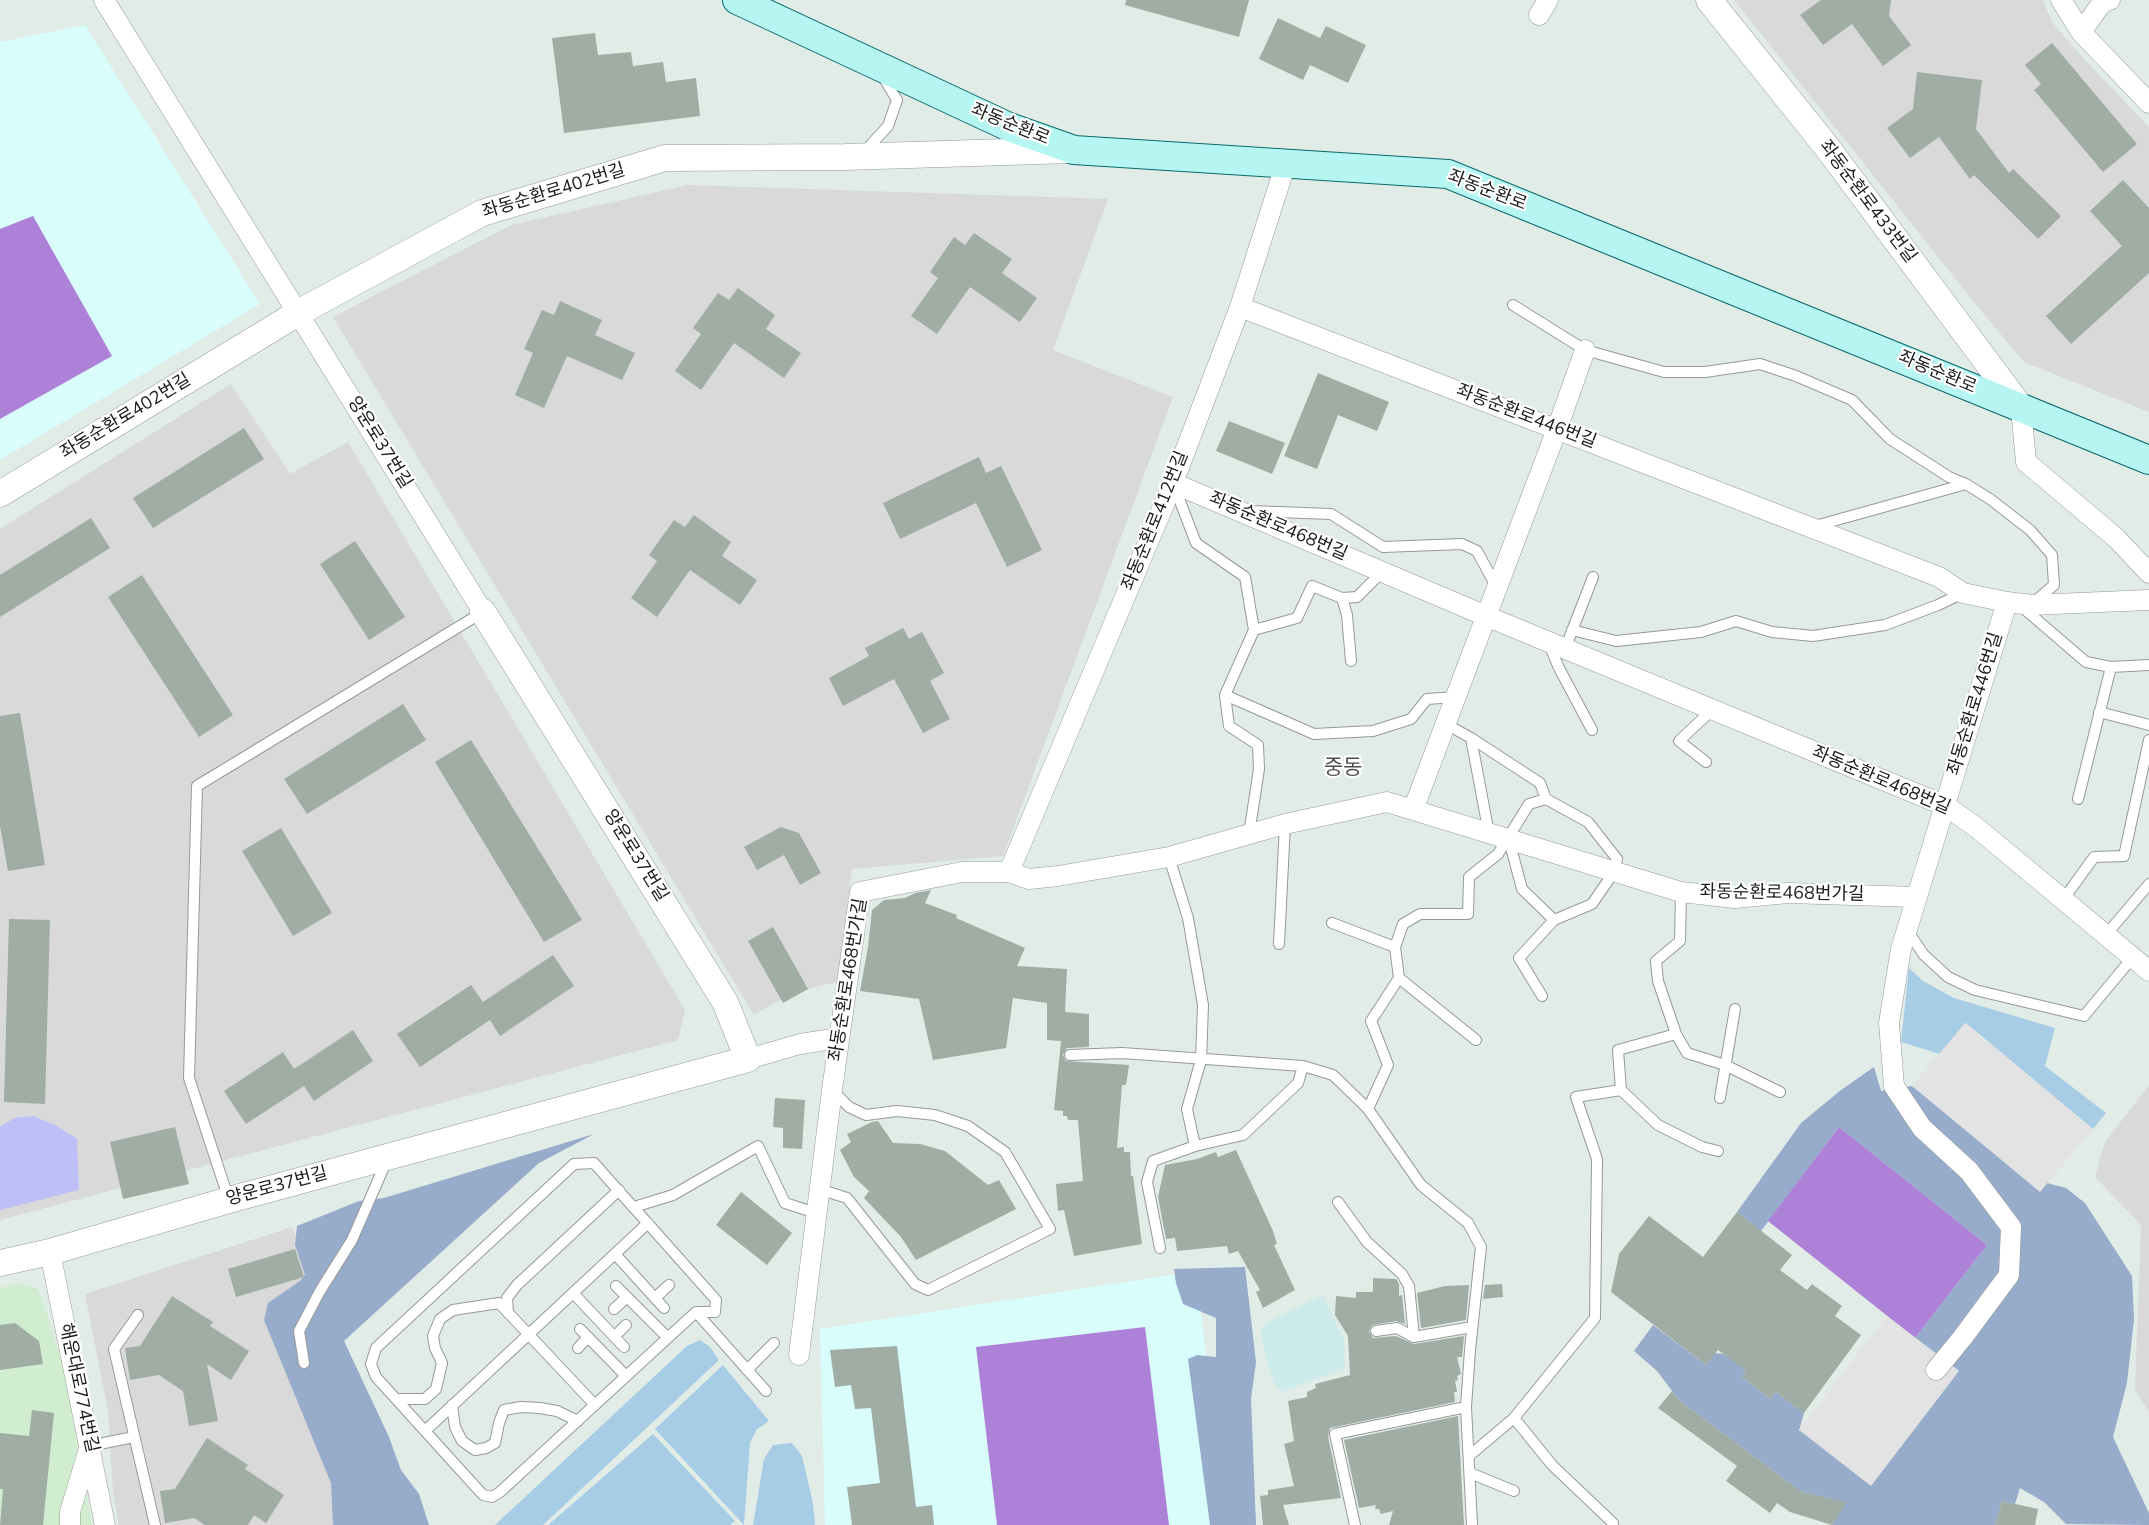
<!DOCTYPE html>
<meta charset="utf-8">
<style>
body{margin:0}
canvas{display:block;background:#e1ece7}
</style>
<canvas width="2149" height="1525"></canvas>
<script>
const g = document.querySelector('canvas').getContext('2d');
g.lineJoin = 'round';
function fillPath(path, color) {
  g.fillStyle = color;
  g.fill(path, 'evenodd');
}
function shape(rows) {
  const path = new Path2D();
  for (const r of rows) {
    path.moveTo(r[0], r[1]);
    for (let i = 2; i < r.length; i += 2) path.lineTo(r[i], r[i + 1]);
  }
  return path;
}
function trace(path, color, width, dash) {
  g.strokeStyle = color;
  g.lineWidth = width;
  g.lineCap = dash ? 'butt' : 'round';
  g.setLineDash(dash || []);
  g.stroke(path);
}
function drawText(font, color, halo, rows, align = 'center') {
  g.font = font + ' "Nunito Sans","Noto Sans KR",sans-serif';
  g.lineWidth = 4.5;
  g.setLineDash([]);
  g.textBaseline = 'middle';
  g.strokeStyle = halo;
  g.fillStyle = color;
  for (const [text, x, y, turn = 0] of rows) {
    g.save();
    g.translate(x, y);
    g.rotate((+turn || 0) * Math.PI / 180);
    g.textAlign = isNaN(turn) ? turn : align;
    if (halo) g.strokeText(text, 0, 0);
    g.fillText(text, 0, 0);
    g.restore();
  }
}
fillPath(shape([
 [1734,0,2043,0,2052,22,2082,57,2149,127,2149,412,2024,362,1977,306],
 [688,185,1108,199,1053,350,1173,397,1003,856,852,869,838,982,793,992,754,1015,333,317,511,225],
 [231,384,290,474,348,442,685,1010,678,1040,0,1220,0,529],
 [2149,1085,2149,1412,2135,1390,2141,1225,2095,1177,2105,1142],
 [292,1227,310,1271,338,1487,337,1525,119,1525,113,1492,108,1411,85,1294]
]), '#d8d9d8');
fillPath(shape([
 [20,1283,38,1289,47,1314,65,1375,92,1525,0,1525,0,1288]
]), '#d1edd0');
fillPath(shape([
 [85,25,260,304,0,460,0,42],
 [1196,1271,1227,1525,825,1525,820,1329]
]), '#d8fdfa');
fillPath(shape([
 [1323,1295,1344,1340,1345,1368,1282,1392,1274,1383,1261,1340,1261,1329,1265,1323]
]), '#ccebea');
fillPath(shape([
 [1909,968,1923,981,1954,998,2055,1028,2045,1066,2106,1113,2093,1129,1966,1023,1940,1054,1901,1042],
 [700,1340,710,1347,719,1360,543,1525,495,1525,687,1346],
 [723,1365,769,1421,757,1429,750,1443,744,1525,655,1429],
 [653,1434,735,1521,730,1525,548,1525],
 [792,1443,802,1456,813,1503,815,1525,753,1525,764,1459,773,1445]
]), '#a7cce5');
fillPath(shape([
 [1874,1067,1881,1091,1912,1086,2047,1183,2066,1188,2085,1203,2132,1276,2134,1319,2127,1383,2113,1437,2149,1513,2149,1525,2066,1524,2044,1502,2020,1488,2015,1504,2002,1501,1995,1525,1832,1525,1846,1502,1802,1492,1679,1400,1657,1371,1634,1351,1653,1325,1706,1365,1715,1353,1724,1354,1746,1371,1742,1377,1771,1399,1776,1392,1804,1413,1799,1431,1959,1371,1915,1338,1987,1245,1839,1127,1761,1231,1737,1212,1801,1123,1841,1090],
 [594,1134,539,1163,344,1341,389,1437,401,1470,419,1494,429,1525,333,1525,331,1483,264,1320,268,1303,300,1281,305,1275,295,1245,297,1226,359,1201,384,1198],
 [1245,1267,1256,1362,1251,1399,1256,1525,1210,1525,1188,1359,1197,1355,1216,1357,1216,1318,1183,1304,1176,1283,1174,1269]
]), '#97abca');
fillPath(shape([
 [33,1116,55,1125,77,1139,79,1190,0,1210,0,1127,14,1118]
]), '#bebff6');
fillPath(shape([
 [33,216,112,356,0,419,0,229],
 [1839,1127,1987,1245,1915,1338,1768,1221],
 [1145,1327,1169,1525,997,1525,976,1347]
]), '#ae81d9');
fillPath(shape([
 [1965,1023,2093,1129,2040,1192,1912,1086],
 [1887,1316,1959,1371,1871,1486,1799,1430]
]), '#e3e3e3');
fillPath(shape([
 [1126,0,1249,0,1239,37,1125,5],
 [1821,0,1891,0,1889,16,1911,45,1883,66,1852,24,1823,45,1800,15],
 [1278,18,1320,38,1326,26,1366,45,1348,83,1310,65,1303,80,1259,59],
 [595,33,598,55,631,52,633,66,663,62,666,82,696,78,700,116,564,133,552,38],
 [2052,43,2137,144,2103,172,2034,90,2041,84,2025,65],
 [1917,72,1982,80,1976,129,2009,173,2013,169,2061,216,2038,239,1974,175,1970,179,1939,137,1910,158,1887,128,1913,109],
 [2123,180,2149,208,2149,273,2071,344,2046,316,2122,246,2090,211],
 [974,233,1012,259,1002,273,1037,298,1020,322,970,287,937,334,911,316,938,278,930,272,954,237,965,245],
 [738,288,775,315,766,329,801,353,784,378,734,343,701,390,675,371,701,334,693,328,718,293,729,300],
 [560,301,602,320,595,335,635,353,622,380,567,356,544,408,515,395,533,353,524,349,542,310,554,315],
 [1318,373,1389,402,1377,431,1338,415,1317,469,1284,456],
 [1229,421,1285,443,1272,474,1216,451],
 [244,428,264,459,153,528,133,498],
 [979,457,986,473,1001,466,1042,550,1007,567,976,503,900,539,883,503],
 [694,515,731,542,722,556,757,580,740,605,690,570,657,617,631,598,657,561,649,555,674,520,685,527],
 [91,518,110,548,0,617,0,575],
 [355,541,405,617,369,640,320,564],
 [142,575,233,715,199,737,108,597],
 [903,628,909,639,922,632,944,673,930,681,950,719,923,733,894,679,843,706,829,678,869,656,865,648],
 [403,704,426,740,307,814,284,779],
 [20,713,45,865,8,871,0,826,0,716],
 [471,740,582,920,544,942,435,762],
 [781,827,799,833,821,873,800,885,784,855,757,870,744,847],
 [281,828,332,913,293,936,242,851],
 [931,890,925,903,957,915,956,918,1025,948,1017,966,1067,969,1065,1012,1089,1014,1089,1047,1067,1048,1063,1055,1066,1061,1129,1065,1126,1085,1122,1085,1117,1148,1124,1147,1124,1152,1130,1152,1131,1176,1133,1176,1142,1244,1074,1256,1064,1210,1058,1211,1056,1184,1083,1181,1078,1120,1068,1120,1067,1116,1063,1116,1063,1111,1054,1110,1061,1041,1047,1040,1047,1003,1013,998,1006,1048,933,1060,919,999,860,991,868,947,872,910,884,900,905,898,915,893],
 [9,919,50,920,45,1104,4,1102],
 [773,927,808,989,783,1003,748,941],
 [553,955,574,986,500,1036,490,1020,420,1067,397,1034,471,985,483,1002],
 [353,1030,373,1061,314,1101,304,1086,246,1124,224,1091,283,1052,294,1069],
 [775,1098,805,1100,802,1149,783,1148,783,1128,773,1127],
 [878,1121,893,1143,920,1144,945,1151,988,1185,999,1180,1016,1209,916,1260,901,1237,864,1198,869,1191,854,1177,840,1150,851,1142,847,1134,872,1122],
 [175,1127,189,1184,123,1199,110,1142],
 [1236,1150,1273,1231,1277,1244,1274,1245,1295,1290,1263,1308,1256,1292,1260,1290,1238,1251,1229,1254,1227,1246,1177,1251,1175,1238,1166,1239,1158,1197,1165,1165,1197,1159,1216,1152,1218,1157],
 [741,1192,792,1233,767,1265,716,1225],
 [1737,1212,1792,1255,1780,1270,1807,1290,1812,1284,1842,1306,1835,1316,1861,1335,1804,1413,1776,1392,1771,1399,1742,1377,1746,1371,1718,1350,1706,1365,1611,1292,1619,1254,1649,1216,1703,1257],
 [295,1249,304,1277,236,1297,228,1269],
 [1373,1278,1396,1279,1399,1284,1399,1296,1402,1295,1405,1324,1396,1321,1372,1325,1369,1331,1373,1338,1396,1336,1414,1344,1464,1336,1462,1357,1457,1357,1461,1374,1457,1376,1458,1380,1455,1381,1457,1392,1454,1392,1455,1402,1330,1428,1328,1436,1341,1498,1283,1505,1289,1525,1263,1525,1260,1496,1268,1495,1268,1490,1294,1486,1284,1444,1294,1441,1288,1401,1307,1397,1307,1392,1316,1388,1315,1384,1350,1375,1348,1336,1335,1315,1336,1296,1356,1298,1356,1292,1373,1292],
 [1502,1284,1503,1297,1483,1299,1485,1285],
 [1469,1285,1466,1320,1421,1328,1417,1293,1445,1286],
 [172,1296,213,1322,210,1326,249,1351,231,1380,207,1364,218,1421,189,1426,183,1391,159,1375,130,1380,125,1348,140,1346],
 [15,1323,39,1341,43,1364,0,1370,0,1325],
 [897,1346,916,1507,932,1505,934,1525,852,1525,847,1487,880,1483,871,1408,855,1409,851,1385,835,1387,830,1350],
 [1672,1391,1679,1400,1802,1492,1847,1502,1832,1525,1790,1512,1777,1503,1770,1513,1726,1481,1737,1466,1658,1408],
 [32,1410,54,1413,43,1525,0,1525,3,1489,0,1489,0,1433,29,1436],
 [1458,1416,1464,1525,1389,1525,1393,1511,1381,1514,1379,1509,1375,1509,1376,1505,1359,1508,1344,1440],
 [207,1438,248,1465,245,1469,284,1495,266,1523,254,1515,248,1525,205,1525,194,1518,165,1523,160,1491,175,1489],
 [2002,1501,2038,1509,2035,1525,1995,1525]
]), '#a0ada5');
const service = shape([
 [864,152,888,126,897,100,882,75],
 [1513,305,1585,350,1664,372,1705,372,1760,364,1796,376,1852,400,1890,439,1949,477,1966,484,1990,499,2030,530,2052,555,2054,585,2033,603],
 [1173,483,1196,543,1245,577,1254,630],
 [1251,511,1331,514,1383,547,1462,544,1477,551,1497,588],
 [1815,526,1966,484],
 [1382,572,1357,597,1342,598,1312,586,1297,618,1254,630,1225,695,1314,734,1373,731,1411,719,1427,699,1455,697],
 [1342,598,1347,615,1351,661],
 [2022,607,2086,662,2111,667,2078,799],
 [1572,630,1616,641,1701,632,1736,621,1772,632,1813,636,1885,625,1938,605,1963,593],
 [1548,642,1559,668,1592,730],
 [1565,649,1593,577],
 [2111,667,2149,665],
 [1225,695,1229,726,1258,745,1259,769,1249,834],
 [2099,712,2149,725],
 [1446,724,1471,738,1489,834],
 [1471,738,1540,783,1546,799,1588,822,1617,859,1614,872,1592,904,1554,920,1519,958,1542,996],
 [1706,762,1679,741,1712,710],
 [1509,840,1522,889,1554,920],
 [1169,857,1188,918,1203,1005,1201,1060,1187,1109,1195,1146],
 [2063,900,2094,857,2124,856,2149,740],
 [1332,923,1395,947],
 [1907,930,1924,955,1948,977,1975,990,2084,1016,2133,957],
 [2106,935,2149,884],
 [1279,944,1285,824],
 [1399,978,1476,1040],
 [1676,1034,1687,1053,1725,1065,1780,1092],
 [1070,1055,1122,1053,1303,1066,1333,1075,1368,1109,1421,1185,1468,1223,1481,1247,1470,1350,1466,1407,1472,1525],
 [1621,1090,1658,1125,1702,1147,1718,1151],
 [1720,1098,1735,1009],
 [1368,1109,1388,1065,1371,1021,1399,978,1395,947,1403,924,1420,914,1468,914,1469,877,1498,854,1529,804,1546,799],
 [594,1163,716,1300,715,1312,696,1312,500,1492,492,1497,483,1495,376,1377,371,1364,376,1348,574,1164,594,1163],
 [819,1189,847,1198,915,1284,928,1290,1050,1229,1005,1152,968,1126,935,1115,897,1111,866,1115,849,1107,832,1090],
 [229,1200,189,1078,197,786,483,612],
 [1338,1202,1367,1242,1402,1274,1409,1286,1414,1337],
 [634,1207,673,1195,758,1146,785,1203,816,1213],
 [1160,1248,1147,1182,1153,1161,1195,1146,1243,1135,1298,1083,1303,1066],
 [615,1254,664,1308],
 [616,1286,668,1338],
 [573,1293,624,1347],
 [655,1298,669,1285],
 [614,1309,627,1297],
 [696,1312,766,1391],
 [508,1313,507,1298,517,1285,619,1190],
 [138,1315,114,1349,155,1525],
 [580,1329,626,1376],
 [1376,1331,1397,1328,1414,1337,1472,1327],
 [614,1337,626,1325],
 [578,1348,588,1337],
 [304,1363,299,1331,320,1291,352,1240,387,1160],
 [747,1370,774,1343],
 [396,1399,425,1399,436,1389,442,1363,435,1348,433,1336,440,1319,453,1310,499,1303,595,1405],
 [452,1405,455,1427,462,1441,475,1450,486,1448,495,1443,499,1423,504,1410,521,1407,540,1408,557,1411,578,1421],
 [1514,1418,1552,1465,1613,1523],
 [425,1431,648,1223],
 [89,1446,134,1437],
 [1469,1456,1514,1418,1595,1318,1597,1159,1576,1097,1621,1090,1618,1050,1676,1034,1658,981,1656,961,1680,941,1681,892],
 [1470,1473,1514,1491],
 [1355,1525,1335,1434,1466,1407]
]);
const minor = shape([
 [104,0,483,612],
 [2061,0,2081,32,2149,103],
 [1539,15,1548,0],
 [2081,32,2099,7,2105,1,2110,0],
 [1240,307,1939,577,1963,593,2007,602,2031,605,2149,600],
 [2021,408,2026,462,2116,538,2149,573],
 [1173,483,1486,616,1946,806,1977,828,2149,971],
 [1413,810,1557,429,1585,350],
 [1009,872,1173,483,1240,307,1286,163],
 [748,1059,800,1044,839,1038],
 [50,1252,105,1525],
 [799,1355,832,1090,860,892,962,872,1009,872,1029,879,1058,876,1169,857,1285,824,1387,802,1681,892,1735,898,1788,893,1917,897],
 [1936,1370,1963,1337,2009,1275,2011,1227,1969,1171,1922,1128,1894,1086,1889,1023,1901,949,2007,602],
 [70,1525,70,1512,89,1449]
]);
const tertiary = shape([
 [1709,0,1826,146,2021,408],
 [0,494,298,313,482,213,665,158,846,157,1071,150],
 [0,1263,50,1252,229,1200,748,1059,725,1002,483,612]
]);
const secondary = shape([
 [737,0,1009,127,1074,150,1448,174,2149,460]
]);
trace(service, '#989898', 12);
trace(minor, '#989898', 21);
trace(tertiary, '#989898', 27);
trace(secondary, '#096a6b', 30);
trace(service, '#fff', 10);
trace(minor, '#fff', 20);
trace(tertiary, '#fff', 26);
trace(secondary, '#b5f6f3', 28);
drawText('18px', '#1b1b1b', '#fff', [
 ["좌동순환로",1010,125,22],
 ["좌동순환로",1487,191,21],
 ["좌동순환로402번길",554,192,-17],
 ["좌동순환로433번길",1867,202,53],
 ["좌동순환로",1937,373,23],
 ["좌동순환로402번길",126,417,-31],
 ["좌동순환로446번길",1526,417,21],
 ["양운로37번길",379,443,58],
 ["좌동순환로412번길",1156,521,-68],
 ["좌동순환로468번길",1278,527,23],
 ["좌동순환로446번길",1976,704,-73],
 ["좌동순환로468번길",1881,781,23],
 ["양운로37번길",635,856,58],
 ["좌동순환로468번가길",1782,894,1],
 ["좌동순환로468번가길",849,980,-81],
 ["양운로37번길",277,1187,-15],
 ["해운대로774번길",78,1388,78]
]);
drawText('21px', '#4e4e4e', '#fff', [
 ["중동",1343,769]
]);
</script>
